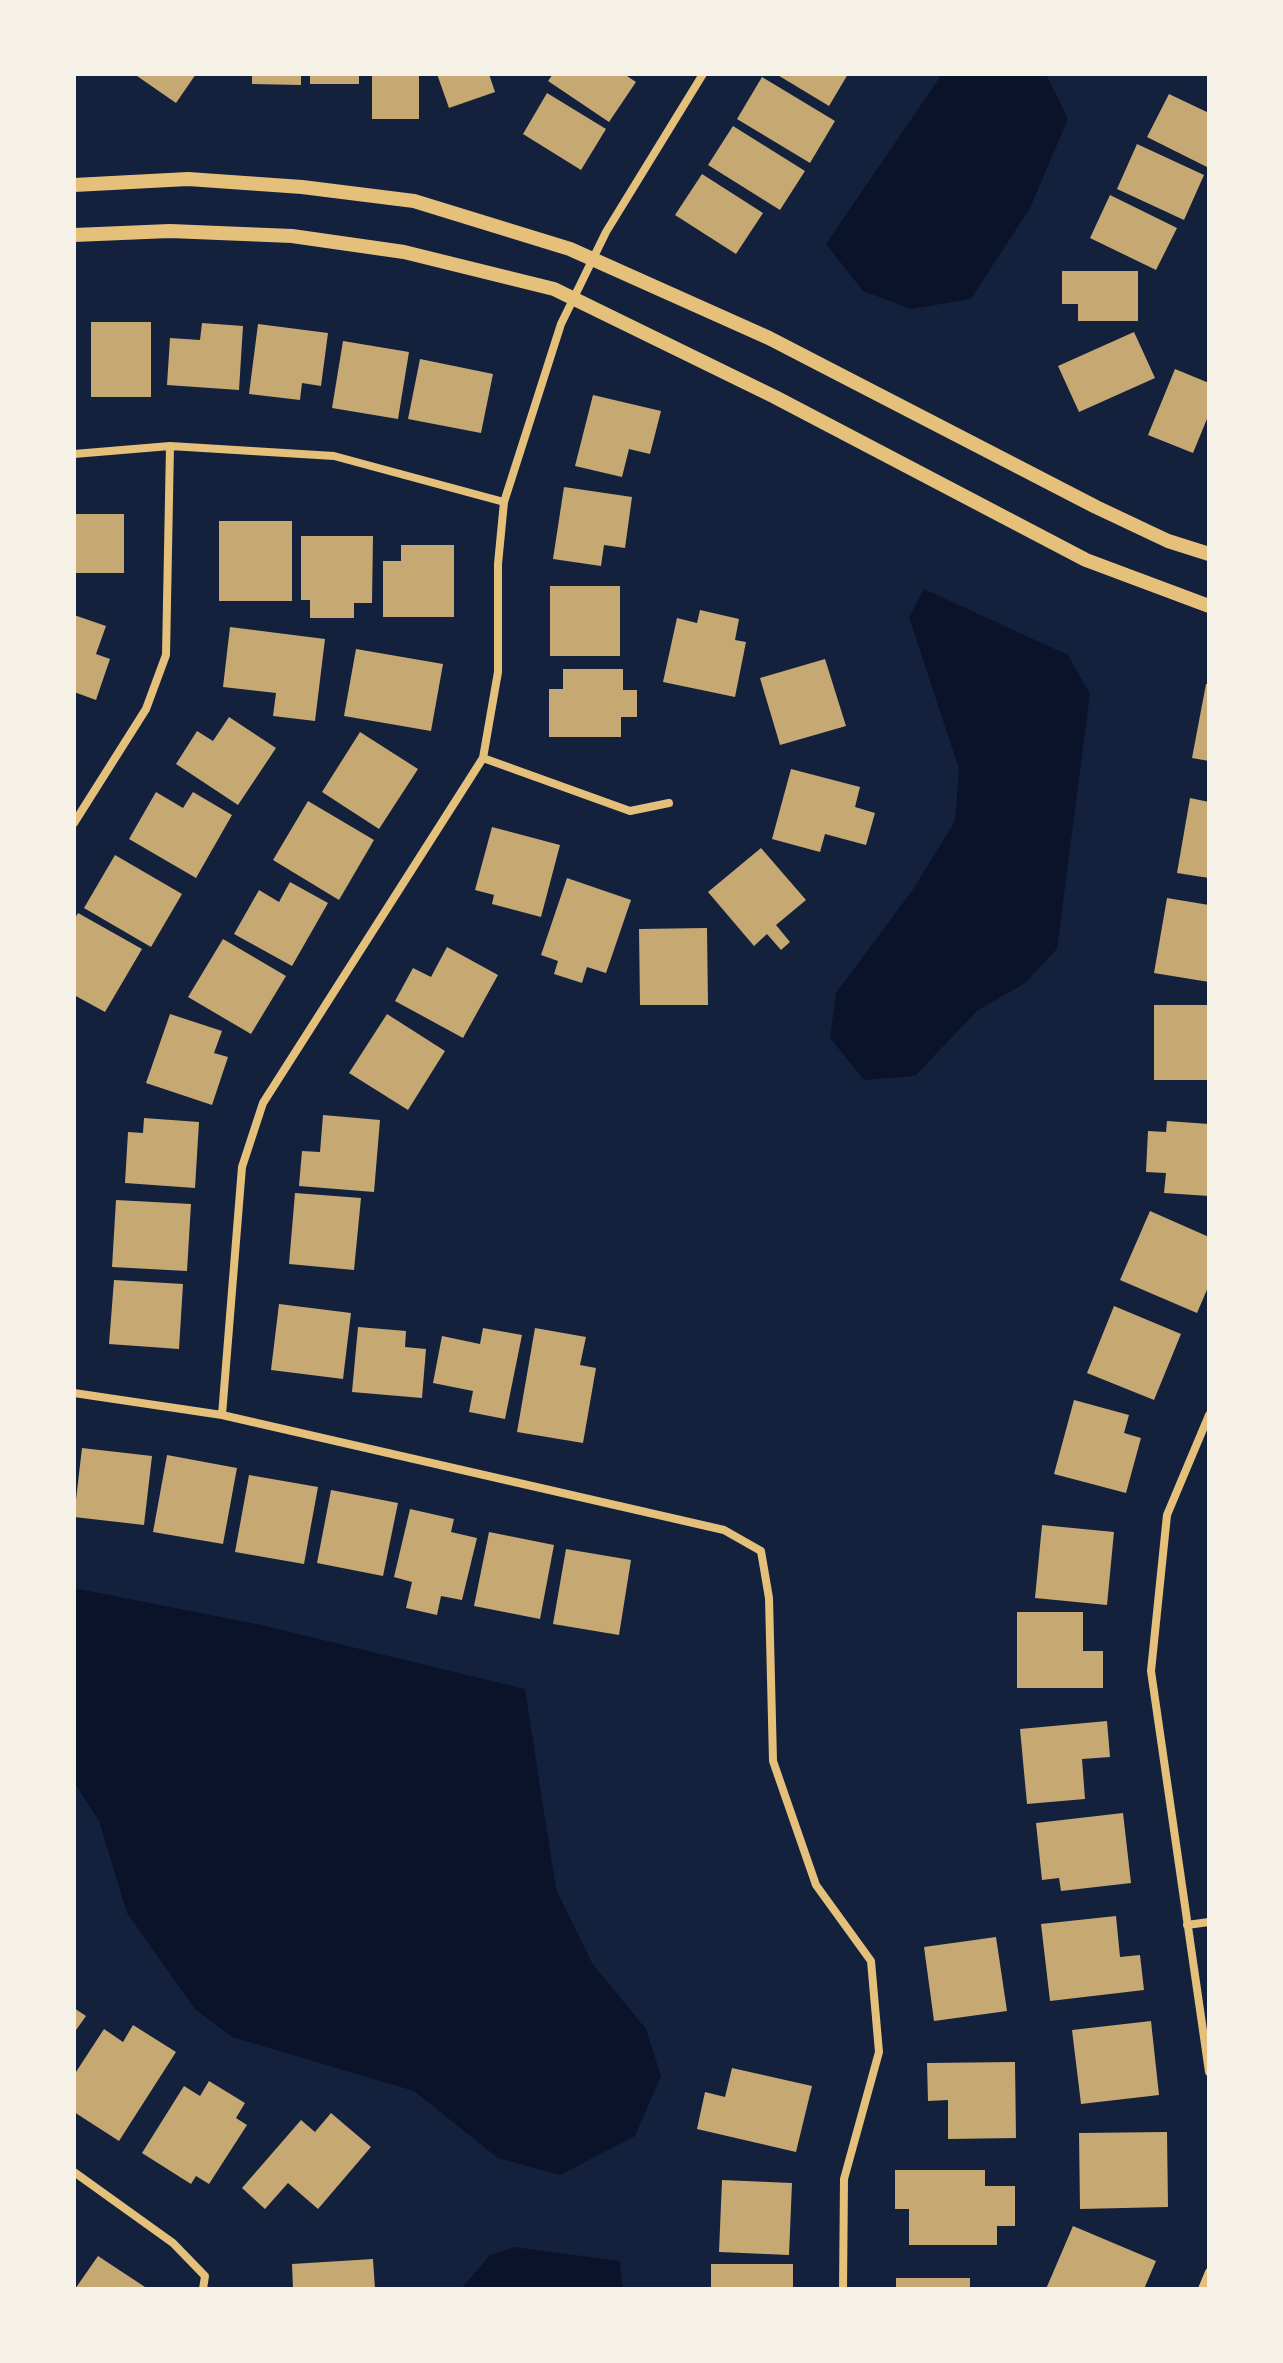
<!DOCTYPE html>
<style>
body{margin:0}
#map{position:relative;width:1283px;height:2363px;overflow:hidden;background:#14213d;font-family:Signika,sans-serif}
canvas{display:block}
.frame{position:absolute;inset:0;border:76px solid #f6f1e7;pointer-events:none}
</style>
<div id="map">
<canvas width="1283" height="2363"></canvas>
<div class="frame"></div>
</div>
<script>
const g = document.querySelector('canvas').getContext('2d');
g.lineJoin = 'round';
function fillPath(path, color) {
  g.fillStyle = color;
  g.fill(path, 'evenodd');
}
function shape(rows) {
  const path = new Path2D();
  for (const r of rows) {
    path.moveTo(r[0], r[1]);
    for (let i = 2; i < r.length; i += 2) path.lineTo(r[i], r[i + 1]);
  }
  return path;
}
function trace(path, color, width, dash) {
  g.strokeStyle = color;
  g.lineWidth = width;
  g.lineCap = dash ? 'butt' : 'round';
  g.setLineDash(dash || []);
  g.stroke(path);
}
fillPath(shape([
 [942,74,1046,74,1068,119,1030,208,971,299,911,309,863,291,826,244],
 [924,589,1068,655,1090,694,1057,949,1025,983,977,1011,915,1076,864,1080,830,1038,836,993,914,888,955,821,959,769,909,617],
 [74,1588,261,1625,525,1689,556,1889,592,1963,646,2029,661,2076,635,2136,560,2175,498,2158,414,2091,232,2037,195,2009,127,1913,99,1821,74,1782],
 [514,2247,620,2261,623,2289,461,2289,490,2255]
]), '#0b132b');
fillPath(shape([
 [138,74,196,74,176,103,137,76],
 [252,74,301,74,301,85,252,84],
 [310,74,359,74,359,84,310,84],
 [372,74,419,74,419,119,372,119],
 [437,74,489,74,495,92,449,108],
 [553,74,624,74,636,82,609,122,548,81],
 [776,74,848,74,829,106],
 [762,77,835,121,810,163,737,119],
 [547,93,606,129,581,170,523,134],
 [1169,94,1209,113,1209,168,1147,137],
 [733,126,805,171,780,210,708,165],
 [1137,144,1204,175,1184,220,1117,189],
 [702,174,763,213,736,254,675,215],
 [1110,195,1177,228,1156,270,1090,238],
 [1062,271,1138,271,1138,321,1078,321,1078,304,1062,304],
 [91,322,151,322,151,397,91,397],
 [202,323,243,326,239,390,167,385,170,338,200,340],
 [258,324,328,333,321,386,302,383,300,400,249,394],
 [1134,332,1155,378,1079,412,1058,366],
 [343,341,409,352,398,419,332,408],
 [420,359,493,374,481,433,408,419],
 [1175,369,1209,383,1209,414,1193,453,1148,435],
 [593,395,661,411,650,454,629,449,622,477,575,466],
 [564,487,632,497,625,548,604,545,601,566,553,559],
 [74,514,124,514,124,573,74,573],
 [219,521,292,521,292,601,219,601],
 [301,536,373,536,372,603,354,603,354,618,310,618,310,600,301,600],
 [401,545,454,545,454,617,383,617,383,561,401,561],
 [550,586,620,586,620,656,550,656],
 [700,610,739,619,735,640,746,642,735,697,663,682,677,618,697,623],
 [74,615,106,626,96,654,110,659,96,700,74,692],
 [230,627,325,639,315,721,273,716,276,693,223,687],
 [356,649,443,664,431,731,344,716],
 [825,659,846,726,780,745,760,678],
 [563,669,623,669,623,690,637,690,637,717,621,717,621,737,549,737,549,689,563,689],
 [1206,684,1209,684,1209,761,1192,758],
 [229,717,276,748,238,805,176,764,197,731,213,741],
 [360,732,418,769,379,829,322,792],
 [791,769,860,787,855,807,875,813,866,845,825,834,820,852,772,839],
 [156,792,183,808,193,792,232,815,196,878,129,839],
 [1190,798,1209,802,1209,878,1177,873],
 [308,801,374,840,339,900,273,860],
 [492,827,560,845,541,917,492,904,494,895,475,890],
 [761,848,806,900,776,925,790,942,781,950,767,934,754,946,708,892],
 [115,855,182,894,151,947,84,908],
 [567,878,631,900,606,973,587,967,582,983,554,974,558,961,541,955],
 [290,882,328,903,292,966,234,934,259,890,279,902],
 [1167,898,1209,905,1209,982,1154,973],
 [78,913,142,949,105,1012,74,995,74,920],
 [707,928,708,1005,640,1005,639,929],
 [223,939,286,976,251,1034,188,997],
 [447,947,498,975,463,1038,395,1001,413,968,431,977],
 [1154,1005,1209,1005,1209,1080,1154,1080],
 [170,1014,222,1031,214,1053,228,1057,212,1105,146,1083],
 [387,1014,445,1051,408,1110,349,1073],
 [323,1115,380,1120,374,1192,299,1186,302,1151,320,1152],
 [144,1118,199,1122,195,1188,125,1183,128,1132,143,1133],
 [1167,1121,1209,1124,1209,1196,1164,1193,1166,1173,1146,1172,1148,1131,1166,1132],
 [295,1193,361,1198,354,1270,289,1264],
 [116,1200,191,1204,187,1271,112,1267],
 [1150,1211,1209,1237,1209,1285,1197,1313,1120,1280],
 [114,1280,183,1284,179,1349,109,1344],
 [279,1304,351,1313,343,1379,271,1370],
 [1114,1306,1181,1334,1154,1400,1087,1373],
 [358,1327,406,1331,405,1347,426,1349,422,1398,352,1392],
 [483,1328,522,1335,505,1419,469,1412,473,1391,433,1383,442,1336,480,1344],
 [535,1328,586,1337,580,1365,596,1368,583,1443,517,1432],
 [1074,1400,1129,1415,1124,1433,1141,1438,1126,1493,1054,1474],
 [82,1448,152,1456,144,1525,74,1517],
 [167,1455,237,1468,223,1544,153,1532],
 [249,1475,318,1487,304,1564,235,1552],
 [331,1490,398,1503,383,1576,317,1563],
 [410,1509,454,1519,451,1532,477,1538,462,1600,441,1596,437,1615,406,1608,412,1582,394,1577],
 [1042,1525,1114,1532,1107,1605,1035,1598],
 [489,1532,554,1545,540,1619,474,1606],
 [566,1549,631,1560,619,1635,553,1624],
 [1017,1612,1083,1612,1083,1651,1103,1651,1103,1688,1017,1688],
 [1107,1721,1110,1757,1082,1759,1085,1799,1027,1804,1020,1729],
 [1123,1813,1131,1883,1061,1891,1059,1878,1042,1880,1036,1823],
 [1116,1916,1120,1957,1140,1955,1144,1990,1050,2001,1041,1924],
 [996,1937,1007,2011,934,2021,924,1947],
 [74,2008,86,2016,74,2033],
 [1151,2021,1159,2095,1081,2104,1072,2030],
 [133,2025,176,2052,119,2141,74,2112,74,2075,104,2029,123,2042],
 [1015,2062,1016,2138,948,2139,948,2100,928,2101,927,2063],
 [732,2068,812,2086,796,2152,697,2129,705,2092,725,2097],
 [209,2081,245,2103,236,2118,247,2125,209,2184,196,2176,191,2184,142,2153,184,2086,200,2096],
 [331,2113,371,2147,318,2209,288,2183,265,2209,242,2188,301,2120,315,2132],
 [1167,2132,1168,2207,1080,2209,1079,2133],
 [895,2170,985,2170,985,2186,1015,2186,1015,2226,997,2226,997,2245,909,2245,909,2209,895,2209],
 [722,2180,792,2183,789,2255,719,2252],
 [1073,2226,1156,2261,1144,2289,1046,2289],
 [98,2256,148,2289,75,2289],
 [373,2259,375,2289,293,2289,292,2264],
 [711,2264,793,2264,793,2289,711,2289],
 [896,2278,970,2278,970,2289,896,2289]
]), '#c6a872');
trace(shape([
 [74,454,170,446,334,456,504,502],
 [483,758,630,811,669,803],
 [74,823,146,709,166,655,170,446],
 [74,1393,222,1415,724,1530,761,1551,769,1598,773,1761,816,1885,871,1961,879,2052,844,2179,843,2289],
 [222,1415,242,1167,263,1103,483,758,498,672,498,564,504,502,561,324,606,232,703,74],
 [1209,1415,1167,1515,1151,1671,1209,2072],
 [1187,1925,1209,1922],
 [74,2172,173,2243,205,2276,203,2289],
 [1202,2289,1209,2272]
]), '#e5c07b', 8);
trace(shape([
 [74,185,188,179,302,187,414,201,570,249,769,338,1096,507,1168,541,1209,554],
 [74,235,170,231,292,236,404,252,554,289,775,397,1086,560,1209,606]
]), '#e5c07b', 14);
</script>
